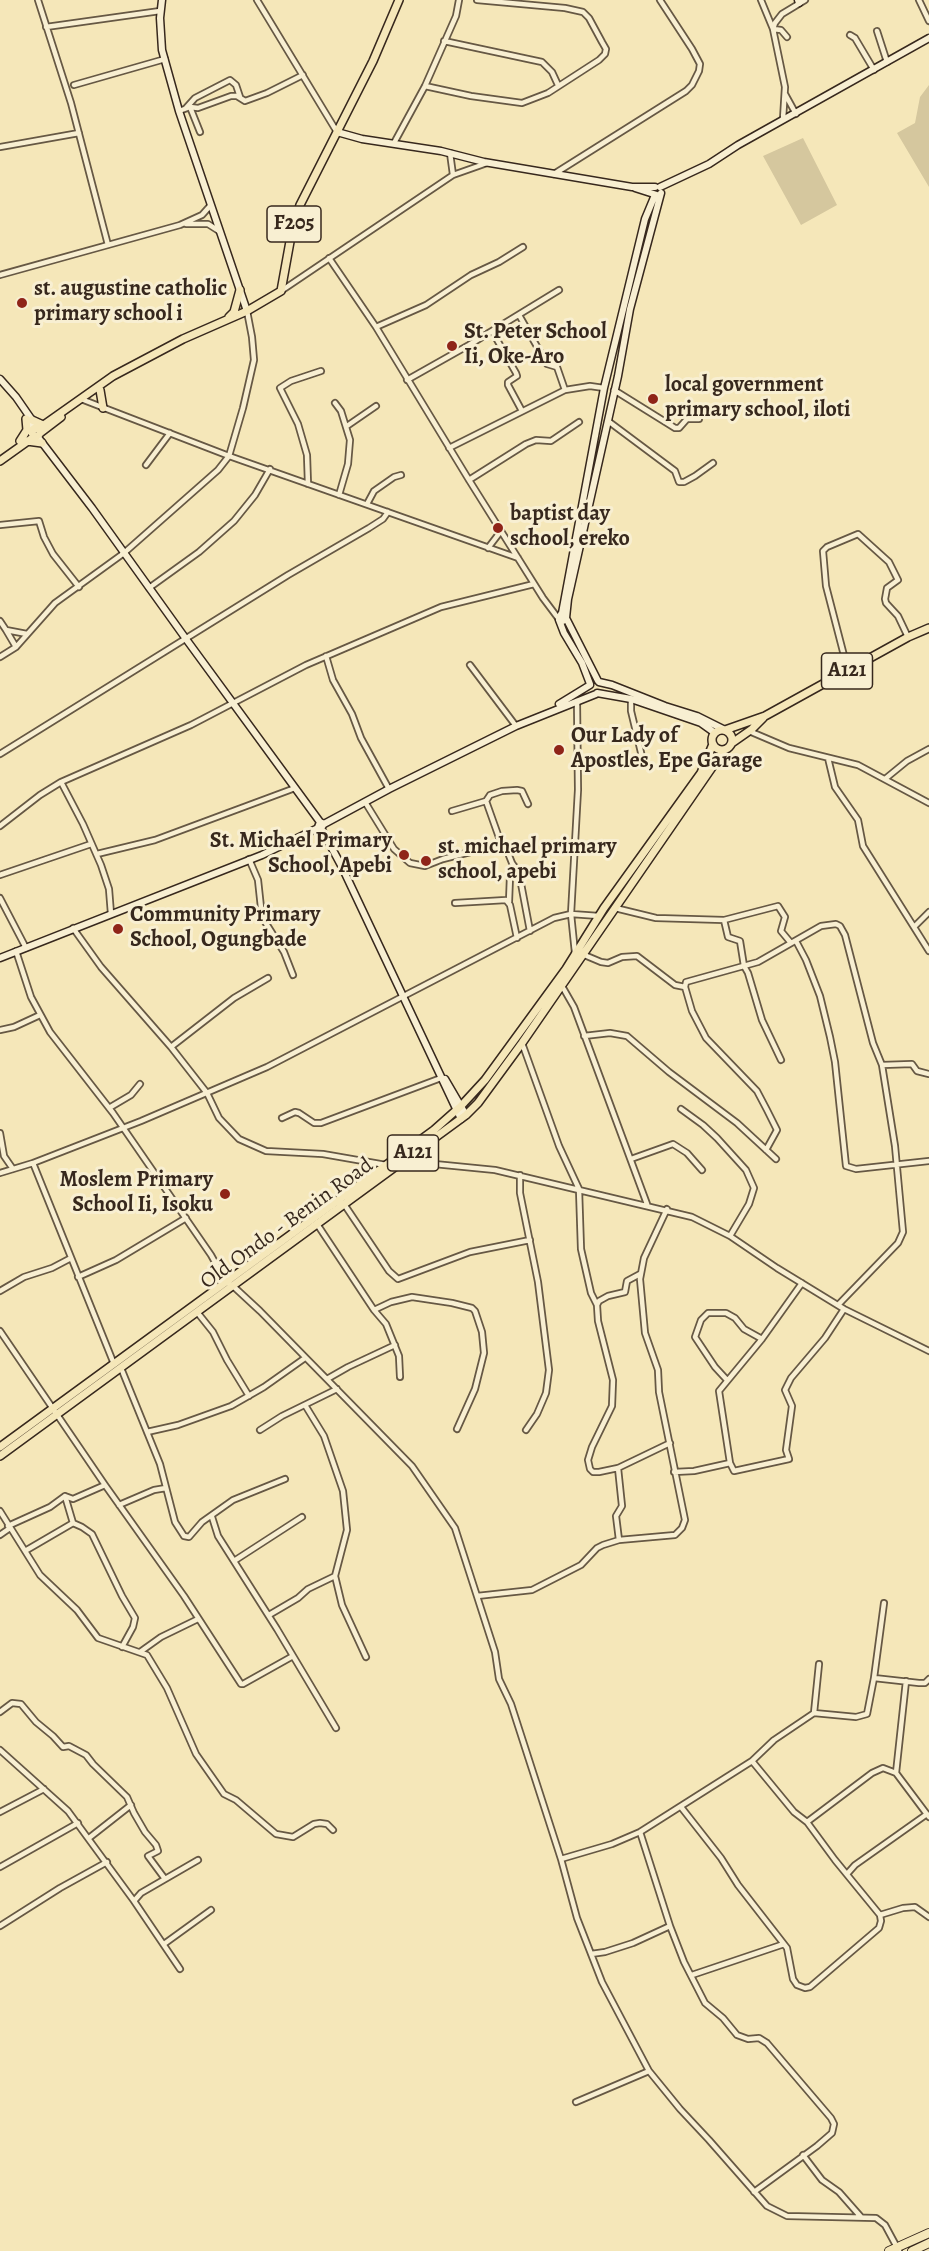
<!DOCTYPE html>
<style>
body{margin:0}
canvas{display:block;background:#f5e7b9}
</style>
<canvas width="929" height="2251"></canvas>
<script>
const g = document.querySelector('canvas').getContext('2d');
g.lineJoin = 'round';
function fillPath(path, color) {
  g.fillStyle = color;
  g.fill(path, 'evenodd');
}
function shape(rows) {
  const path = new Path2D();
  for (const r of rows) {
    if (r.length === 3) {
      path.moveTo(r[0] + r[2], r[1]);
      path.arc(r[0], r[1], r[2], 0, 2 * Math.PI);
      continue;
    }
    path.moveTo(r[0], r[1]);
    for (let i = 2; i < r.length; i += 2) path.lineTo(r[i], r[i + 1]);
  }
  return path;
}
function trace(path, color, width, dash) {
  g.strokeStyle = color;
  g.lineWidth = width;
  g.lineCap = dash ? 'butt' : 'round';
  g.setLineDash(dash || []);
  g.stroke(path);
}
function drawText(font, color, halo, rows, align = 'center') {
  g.font = font + ' Alegreya,serif';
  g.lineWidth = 6;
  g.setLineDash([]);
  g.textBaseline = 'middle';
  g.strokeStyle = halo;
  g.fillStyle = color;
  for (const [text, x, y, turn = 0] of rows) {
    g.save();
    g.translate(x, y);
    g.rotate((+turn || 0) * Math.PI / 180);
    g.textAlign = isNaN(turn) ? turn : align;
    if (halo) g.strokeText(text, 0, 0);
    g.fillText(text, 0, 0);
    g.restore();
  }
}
fillPath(shape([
 [929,85,929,187,897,133,915,123,920,97],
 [803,138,837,205,801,225,763,156]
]), '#d5c79e');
const street = shape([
 [38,0,71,103,108,245],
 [257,0,337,132],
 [761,0,773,29,785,87,783,119],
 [919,0,929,21],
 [46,27,160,11],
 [877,31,887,62],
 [850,35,855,38,874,70],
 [787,37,781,30,773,29,775,23,782,14,805,0],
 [444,41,542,62,552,72,558,85],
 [74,85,165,59],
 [425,86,471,96,522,103,548,93,599,60,605,54,606,49,602,42,589,18,583,12,565,8,477,0],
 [785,94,796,114],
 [190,107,200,132],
 [186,108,195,98,230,80,236,85,240,97],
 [179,111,190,107,198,108,231,96,237,96,245,101,267,93,303,75],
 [394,143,425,86,456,16,459,0],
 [0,147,79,133],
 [450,153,453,175],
 [554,174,686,91,692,85,699,71,700,64,692,49,660,0],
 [186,224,208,224,219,231],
 [329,258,376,327,469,480,543,598,558,618],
 [0,275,180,225,202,215,210,206],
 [281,291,453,175,487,163],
 [519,315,547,364,557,367,565,390],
 [376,327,426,305,471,275,499,262,523,247],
 [492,331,516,373,517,376,508,382,508,385,522,411],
 [407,380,469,345,559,290],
 [614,390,675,428,679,428,687,419,699,419],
 [81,399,229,456,518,558],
 [335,403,341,411,350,440,348,464,339,495],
 [608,421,675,471,679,482,684,482,695,476,713,463],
 [347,426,376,406],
 [449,448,565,390,590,386,604,388],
 [146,465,170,433],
 [469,480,526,444,536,440,551,441,579,422],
 [308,484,307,455,298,424,280,388,291,381,321,371],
 [367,504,374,491,394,477,401,475],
 [0,525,39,521,44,537,53,554,79,587],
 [488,548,501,531],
 [149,588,199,552,234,521,255,495,270,469],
 [0,621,6,630,27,634],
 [6,630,16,647],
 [326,656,333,680,352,714,361,738,389,789],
 [0,657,16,647,55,603,124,553,218,470,229,456,243,408,254,360,252,337,247,311],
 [470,665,516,726],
 [848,671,826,586,823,551,827,547,858,534,889,562,898,580,887,588,885,599,886,603,898,616,908,637],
 [631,699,631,711,644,765],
 [749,731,789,748,858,765,929,803],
 [0,754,288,575,369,528,383,519,388,512],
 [828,758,835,787,858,820,863,846,929,951],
 [885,779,907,761,929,749],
 [61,782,83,824,101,865,109,889,111,914],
 [365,802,394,849,410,863,425,866,443,859,490,847,498,845,506,848,512,863,519,873,530,931],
 [452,811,486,801],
 [0,826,40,795,61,782,191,725,306,665,441,607,534,584],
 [502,846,486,801,490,795,502,791,517,790,522,791,528,804],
 [97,854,155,840,295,788],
 [249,859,258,880,262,917,284,952,293,975],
 [0,875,91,844],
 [0,898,26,948],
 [509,902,510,876,514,866],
 [455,903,506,900,510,905,517,938],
 [615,908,656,918,724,920,778,906,785,917,781,931,791,943],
 [724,920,728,937,740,941,744,966,748,973,762,1020,781,1060],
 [914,927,929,912],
 [73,928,101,967,171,1047,207,1093,219,1118,239,1139,266,1151,323,1154,386,1165],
 [796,941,806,960,820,996,830,1037,835,1062,846,1166,856,1169,929,1161],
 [16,951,31,997,50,1032,113,1113,211,1255,226,1282,233,1286,260,1311,412,1466,455,1528,495,1652,499,1679,511,1704,561,1859,577,1918,602,1982,649,2071,680,2109,709,2140,767,2206,787,2216,876,2218,885,2225,899,2251],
 [575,953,571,914,578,790,577,701],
 [582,954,601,962,608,963,622,957,637,956,675,985,685,987],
 [562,986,574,1007,647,1204],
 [685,987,686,982,758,962,821,926,836,924,840,926,845,935,873,1043,882,1065,895,1146,903,1232,898,1243,838,1305],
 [685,987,692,1011,706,1038,757,1091,767,1110,777,1130,766,1150],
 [0,1030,14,1027,40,1015],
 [584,1036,610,1033,627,1036,669,1072,737,1123,776,1159],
 [522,1043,559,1146,579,1189,581,1249,591,1293,597,1305,598,1321,613,1380,612,1406,592,1447,588,1460,590,1469,593,1472,599,1472,618,1468,670,1443],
 [171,1047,234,998,268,978],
 [882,1065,912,1064,917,1071,929,1074],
 [109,1108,131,1095,140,1084],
 [681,1109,703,1125,717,1138,746,1170,754,1188,749,1204,730,1236],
 [282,1118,295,1112,299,1113,314,1123,321,1123,441,1078],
 [0,1133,4,1156,13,1169],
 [631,1159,673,1144,687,1153,702,1170],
 [404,1161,495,1170,692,1217,730,1236,777,1268,844,1309,929,1351],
 [33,1163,114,1364],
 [0,1173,33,1163,141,1121,267,1067,554,918,571,914,599,916],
 [520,1175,520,1193,538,1282,549,1370,546,1393,537,1414,526,1430],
 [344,1204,389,1271,398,1279,470,1252,530,1240],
 [317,1224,374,1310,386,1324,399,1356,400,1377],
 [78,1277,116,1260,186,1218],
 [0,1291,24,1277,52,1268,71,1258],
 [597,1305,599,1301,608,1296,625,1292,627,1281,640,1274],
 [374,1310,391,1302,412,1297,452,1303,472,1308,475,1311,482,1332,484,1353,475,1389,457,1429],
 [197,1312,213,1332,227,1360,249,1396],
 [0,1331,105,1485,184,1596,241,1684,243,1684,293,1656],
 [121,1368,160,1464,175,1522,184,1536,189,1537,202,1522,233,1500,285,1479],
 [327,1379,348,1367,395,1345],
 [727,1380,715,1367,695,1337,701,1320,708,1313,726,1313,735,1318,744,1329,762,1339],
 [305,1405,324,1436,343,1491,347,1530,335,1576,342,1605,366,1657],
 [260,1430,282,1416,337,1389],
 [147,1432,178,1425,231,1406,264,1387,305,1358],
 [730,1463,719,1391,762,1339,802,1283],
 [618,1468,622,1506,616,1516,619,1540],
 [674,1472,694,1471,730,1463,734,1471,789,1459,786,1450,792,1406,785,1390,791,1378,825,1338,844,1309],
 [65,1496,73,1523,82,1527,92,1534,122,1596,135,1618,133,1627,122,1647],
 [119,1505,154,1490,166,1488],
 [0,1511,40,1575,77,1610,98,1638,147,1655,167,1688,196,1754,224,1794,236,1800,276,1834,293,1837,314,1824,320,1823,327,1824,333,1830],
 [212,1517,218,1536,277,1629,336,1728],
 [8,1526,50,1507,65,1496,73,1499,105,1485],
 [0,1535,10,1528],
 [25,1551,73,1523],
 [234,1561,302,1517],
 [477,1596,532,1590,581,1565,597,1548,603,1545,619,1540,675,1535,682,1528,685,1520,659,1392,658,1370,645,1333,640,1279,644,1258,667,1209],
 [269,1615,298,1598,308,1589,335,1576],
 [140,1652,161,1637,198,1619],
 [874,1678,884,1603],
 [0,1712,12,1703,21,1704,36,1722,53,1736,63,1747,69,1746,86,1755,93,1764,127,1797,134,1813,145,1832,156,1845,158,1851,148,1856,165,1879],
 [814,1713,819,1664],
 [0,1750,68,1811,134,1901,180,1969],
 [896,1773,906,1681],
 [681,1807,721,1858,738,1885,787,1948,793,1979,797,1985,805,1988,810,1987,879,1928,881,1921,880,1915,835,1860,807,1822,794,1812,752,1761],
 [0,1812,44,1789],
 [807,1822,872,1773,883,1768,896,1773,929,1817],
 [640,1832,670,1926,684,1962,705,2003,723,2018,737,2035,748,2039,759,2038,767,2043,831,2118,834,2124,832,2133,817,2146,754,2192],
 [89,1838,131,1805],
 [561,1859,612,1844,640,1832,752,1761,774,1740,814,1713,856,1717,867,1714,874,1678,919,1683,925,1683,929,1679],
 [0,1867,78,1823],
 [847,1874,855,1865,927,1814],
 [134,1901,141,1893,198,1860],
 [880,1915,903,1908,915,1907,929,1917],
 [0,1926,60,1888,107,1862],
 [164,1944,211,1910],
 [591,1954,605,1952,633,1943,670,1926],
 [692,1975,784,1944],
 [576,2102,649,2071],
 [803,2155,822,2180,839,2192,861,2217]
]);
const secondary = shape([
 [162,0,160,18,162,50,179,111,247,311],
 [798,0,799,3],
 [337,132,362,139,441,151,484,162,632,187,655,187],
 [660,187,709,164,738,145,929,38],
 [635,188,657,195],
 [0,379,16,397,34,423],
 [27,420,33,431],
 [37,436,92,508,186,639,320,822],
 [562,613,604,388,645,219,655,195],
 [566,616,561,614,559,619,563,621,566,618,568,599,618,376,630,309,661,193],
 [566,618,598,681],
 [559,620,564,633,582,663,590,684],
 [599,682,612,685,665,706,697,716,723,729],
 [597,693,631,699,701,723,715,733],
 [559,704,590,685],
 [324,824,389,789,516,726,596,694],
 [321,828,324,824,320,822,318,827,321,828,342,867,461,1119],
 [0,958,262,855,318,828],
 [445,1079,466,1115]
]);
const primary = shape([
 [229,317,234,312,240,290],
 [100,390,103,408],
 [32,420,43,425],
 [36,432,4],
 [38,429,113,376,183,339,247,311,281,291,291,236,300,205,373,61,399,0],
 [40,433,61,417],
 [20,441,27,430,26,419],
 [27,441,42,443],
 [0,461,35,436],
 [722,740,10],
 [725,730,765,716,908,637,929,628],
 [732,743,752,729,763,718],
 [0,1447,434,1130,461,1106,485,1080,566,969,604,908,701,773,713,744],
 [0,1456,466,1115,478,1103,522,1043,724,750]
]);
const highway = shape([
 [889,2251,929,2233],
 [912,2251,929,2243]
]);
trace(street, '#665844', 8);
trace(secondary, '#37281d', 9);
trace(primary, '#37281d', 10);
trace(highway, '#37281d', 10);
trace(street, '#f8efd2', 4.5);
trace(secondary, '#f8efd2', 6);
trace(primary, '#f5e7b9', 7);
trace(highway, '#f5e7b9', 8);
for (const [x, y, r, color] of [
 [22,303,6,"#8f2418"],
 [452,346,6,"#8f2418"],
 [653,399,6,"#8f2418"],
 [498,528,6,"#8f2418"],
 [559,750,6,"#8f2418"],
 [404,855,6,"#8f2418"],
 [426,861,6,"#8f2418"],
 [118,929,6,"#8f2418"],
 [225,1194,6,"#8f2418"]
]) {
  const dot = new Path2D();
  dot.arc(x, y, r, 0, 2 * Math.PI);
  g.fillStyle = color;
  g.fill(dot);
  trace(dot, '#f8efd2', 2);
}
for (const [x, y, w] of [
 [294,224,54],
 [847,671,51],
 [413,1153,51]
]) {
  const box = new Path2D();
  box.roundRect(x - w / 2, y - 18, w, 36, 4.5);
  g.fillStyle = '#f8efd2';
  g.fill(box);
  trace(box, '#37281d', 1.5);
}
drawText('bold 21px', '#37281d', null, [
 ["F205",294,224],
 ["A121",847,671],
 ["A121",413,1153]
]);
drawText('bold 22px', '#37281d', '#f8efd2', [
 ["st. augustine catholic",34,290],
 ["primary school i",34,315],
 ["St. Peter School",464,333],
 ["Ii, Oke-Aro",464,358],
 ["local government",665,386],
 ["primary school, iloti",665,411],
 ["baptist day",510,515],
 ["school, ereko",510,540],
 ["Our Lady of",571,737],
 ["Apostles, Epe Garage",571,762],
 ["St. Michael Primary",392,842,"right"],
 ["School, Apebi",392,867,"right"],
 ["st. michael primary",438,848],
 ["school, apebi",438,873],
 ["Community Primary",130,916],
 ["School, Ogungbade",130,941],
 ["Moslem Primary",213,1181,"right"],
 ["School Ii, Isoku",213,1206,"right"]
], 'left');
drawText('22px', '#37281d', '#f8efd2', [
 ["Old Ondo - Benin Road",287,1224,-36]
]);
</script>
